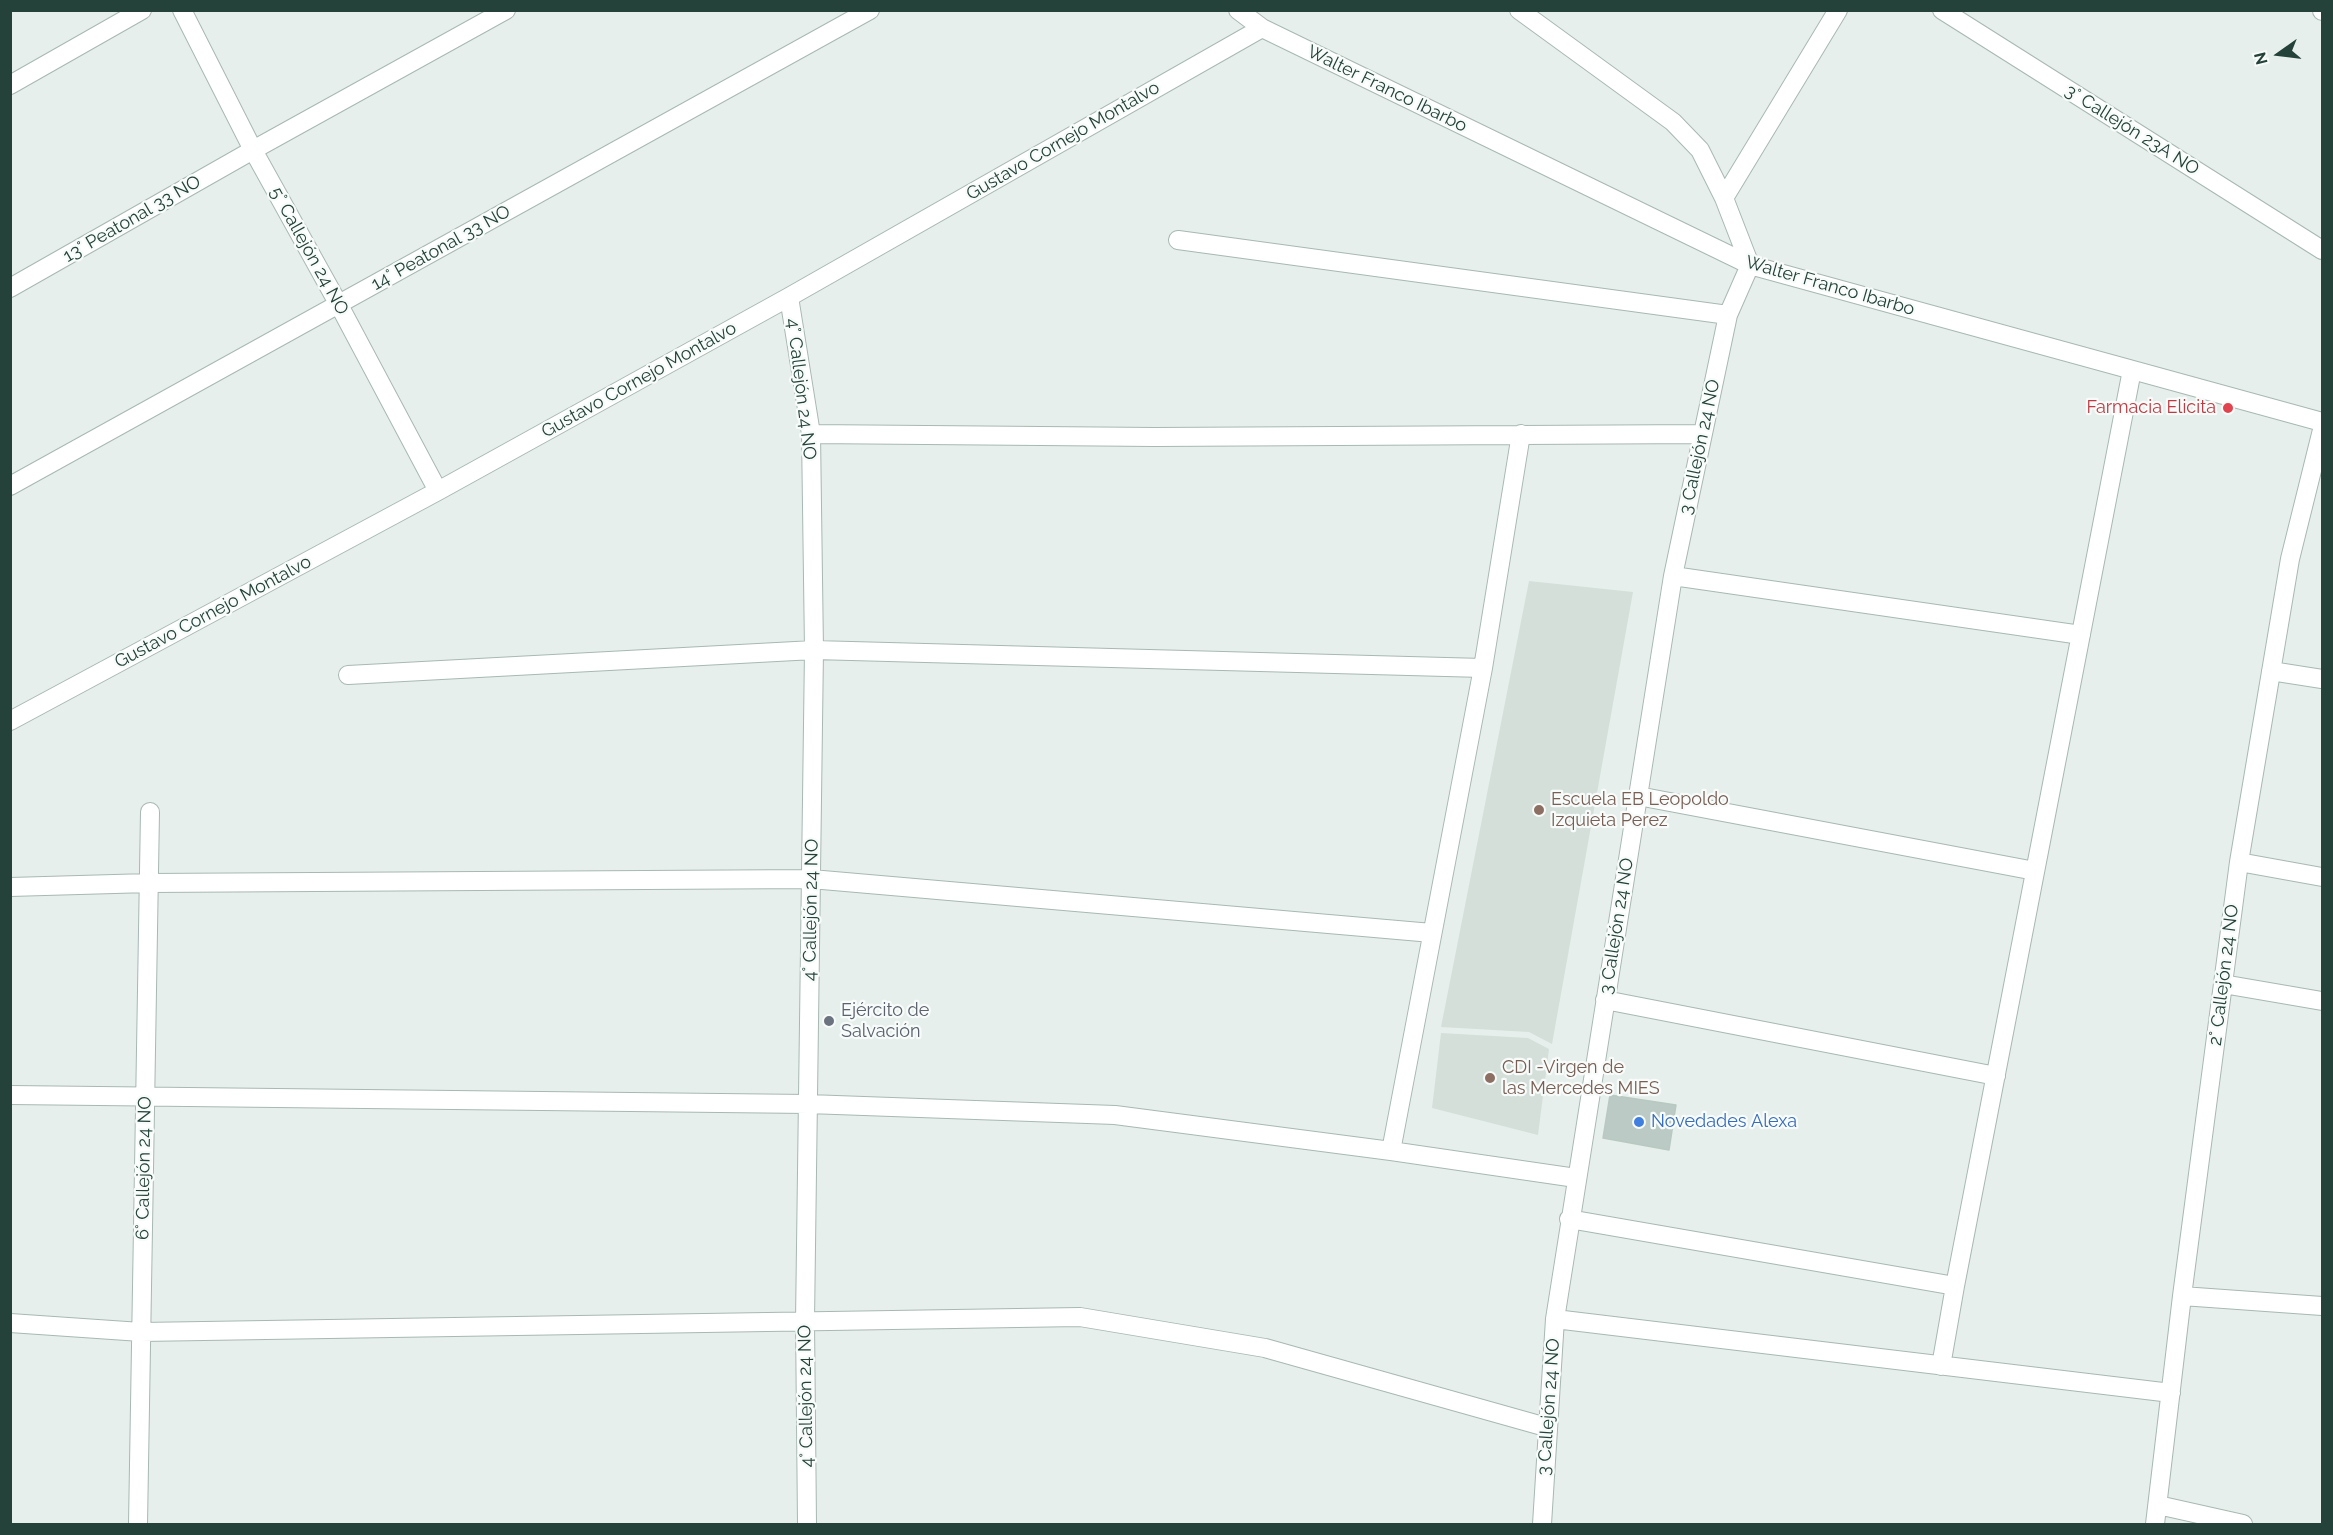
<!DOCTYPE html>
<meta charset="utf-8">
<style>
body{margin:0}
#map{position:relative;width:2333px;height:1535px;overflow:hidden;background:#e6efeb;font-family:Raleway,sans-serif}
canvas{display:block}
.frame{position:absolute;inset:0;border:12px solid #24423a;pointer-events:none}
.north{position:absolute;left:2249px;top:24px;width:60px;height:60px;-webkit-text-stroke:4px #f7fbf9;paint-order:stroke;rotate:256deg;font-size:16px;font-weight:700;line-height:24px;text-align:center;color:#24423a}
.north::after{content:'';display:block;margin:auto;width:21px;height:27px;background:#24423a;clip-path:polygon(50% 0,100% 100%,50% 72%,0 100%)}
</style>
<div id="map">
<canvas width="2333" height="1535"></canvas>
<div class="frame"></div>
<div class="north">N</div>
</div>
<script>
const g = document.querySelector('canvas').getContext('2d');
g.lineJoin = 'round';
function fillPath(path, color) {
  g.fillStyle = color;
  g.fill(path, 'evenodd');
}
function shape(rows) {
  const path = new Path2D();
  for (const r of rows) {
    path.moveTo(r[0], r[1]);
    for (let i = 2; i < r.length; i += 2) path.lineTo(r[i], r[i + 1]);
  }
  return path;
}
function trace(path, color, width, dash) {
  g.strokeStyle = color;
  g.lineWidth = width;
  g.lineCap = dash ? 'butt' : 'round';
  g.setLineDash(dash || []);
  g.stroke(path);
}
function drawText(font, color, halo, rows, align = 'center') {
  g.font = font + ' Raleway,sans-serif';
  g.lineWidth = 4.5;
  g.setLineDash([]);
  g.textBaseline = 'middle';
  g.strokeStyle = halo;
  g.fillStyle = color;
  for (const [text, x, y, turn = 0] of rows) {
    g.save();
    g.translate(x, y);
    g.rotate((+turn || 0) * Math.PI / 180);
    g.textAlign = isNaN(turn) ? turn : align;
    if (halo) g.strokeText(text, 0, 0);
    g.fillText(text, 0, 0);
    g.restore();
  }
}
fillPath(shape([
 [1529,581,1633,592,1552,1044,1529,1032,1441,1027],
 [1441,1033,1528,1038,1549,1049,1538,1135,1432,1108]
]), '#d4dfda');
const building = shape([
 [1610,1095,1676,1105,1669,1150,1603,1138,1610,1095]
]);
fillPath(building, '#bbcac4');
trace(building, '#b8c9c2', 1.5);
const street = shape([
 [182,10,253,150,339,305,438,491],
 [1238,10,1262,28,1750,265,2322,422],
 [1519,10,1673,122,1700,150,1724,198],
 [1942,10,2322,250],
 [2322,10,2322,11],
 [10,85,142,10],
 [1178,240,1728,315],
 [1750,265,1724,198,1838,10],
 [10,288,253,150,506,10],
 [789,297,811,434,814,650,805,1321,807,1524],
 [811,434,1155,437,1703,434],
 [10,486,870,10],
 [1673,576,2081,635],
 [2271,671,2322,679],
 [348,675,814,650,1483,668],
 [10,721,438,491,789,297,1262,28],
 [1638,796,2035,871],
 [2239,862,2322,877],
 [10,887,149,883,811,879,1432,933],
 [2223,984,2322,1001],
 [1605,1000,1996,1076],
 [10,1095,808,1104,1115,1115,1391,1151,1576,1178],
 [1391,1151,1483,668,1521,434],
 [1569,1219,1955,1286],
 [2182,1296,2322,1306],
 [1555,1319,2171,1393],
 [10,1323,141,1332,1080,1317,1265,1348,1546,1427],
 [1941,1366,1955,1286,2132,370],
 [2158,1505,2243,1524],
 [138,1524,150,812],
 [1542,1524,1555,1319,1673,576,1728,315,1750,265],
 [2155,1524,2182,1296,2239,862,2290,559,2322,430]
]);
trace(street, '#a8b8b2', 20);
trace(street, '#fff', 18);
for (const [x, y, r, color] of [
 [2228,408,6,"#e0444e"],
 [1539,810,6,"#8d6e63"],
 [829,1021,6,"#6b7280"],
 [1490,1078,6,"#8d6e63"],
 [1639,1122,6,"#3f7fe0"]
]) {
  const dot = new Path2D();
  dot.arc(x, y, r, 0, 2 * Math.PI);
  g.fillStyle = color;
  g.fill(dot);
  trace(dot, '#f7fbf9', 2);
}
drawText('18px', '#24423a', '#f7fbf9', [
 ["Walter Franco Ibarbo",1387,89,26],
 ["3° Callejón 23A NO",2132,130,32],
 ["Gustavo Cornejo Montalvo",1063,141,-30],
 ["13° Peatonal 33 NO",132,219,-30],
 ["14° Peatonal 33 NO",441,248,-29],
 ["5° Callejón 24 NO",309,251,61],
 ["Walter Franco Ibarbo",1830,286,16],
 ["Gustavo Cornejo Montalvo",639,380,-29],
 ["4° Callejón 24 NO",801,389,83],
 ["3 Callejón 24 NO",1700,447,-78],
 ["Gustavo Cornejo Montalvo",213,612,-28],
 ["4° Callejón 24 NO",811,910,-89],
 ["3 Callejón 24 NO",1617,926,-81],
 ["2° Callejón 24 NO",2224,975,-83],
 ["6° Callejón 24 NO",144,1168,-89],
 ["4° Callejón 24 NO",806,1396,-91],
 ["3 Callejón 24 NO",1549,1407,-86]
]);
drawText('18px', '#be3a42', '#f7fbf9', [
 ["Farmacia Elicita",2216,408]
], 'right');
drawText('18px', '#785e54', '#f7fbf9', [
 ["Escuela EB Leopoldo",1551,800],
 ["Izquieta Perez",1551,821],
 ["CDI -Virgen de",1502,1068],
 ["las Mercedes MIES",1502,1089]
], 'left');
drawText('18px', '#5b616d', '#f7fbf9', [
 ["Ejército de",841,1011],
 ["Salvación",841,1032]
], 'left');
drawText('18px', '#366cbe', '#f7fbf9', [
 ["Novedades Alexa",1651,1122]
], 'left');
</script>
